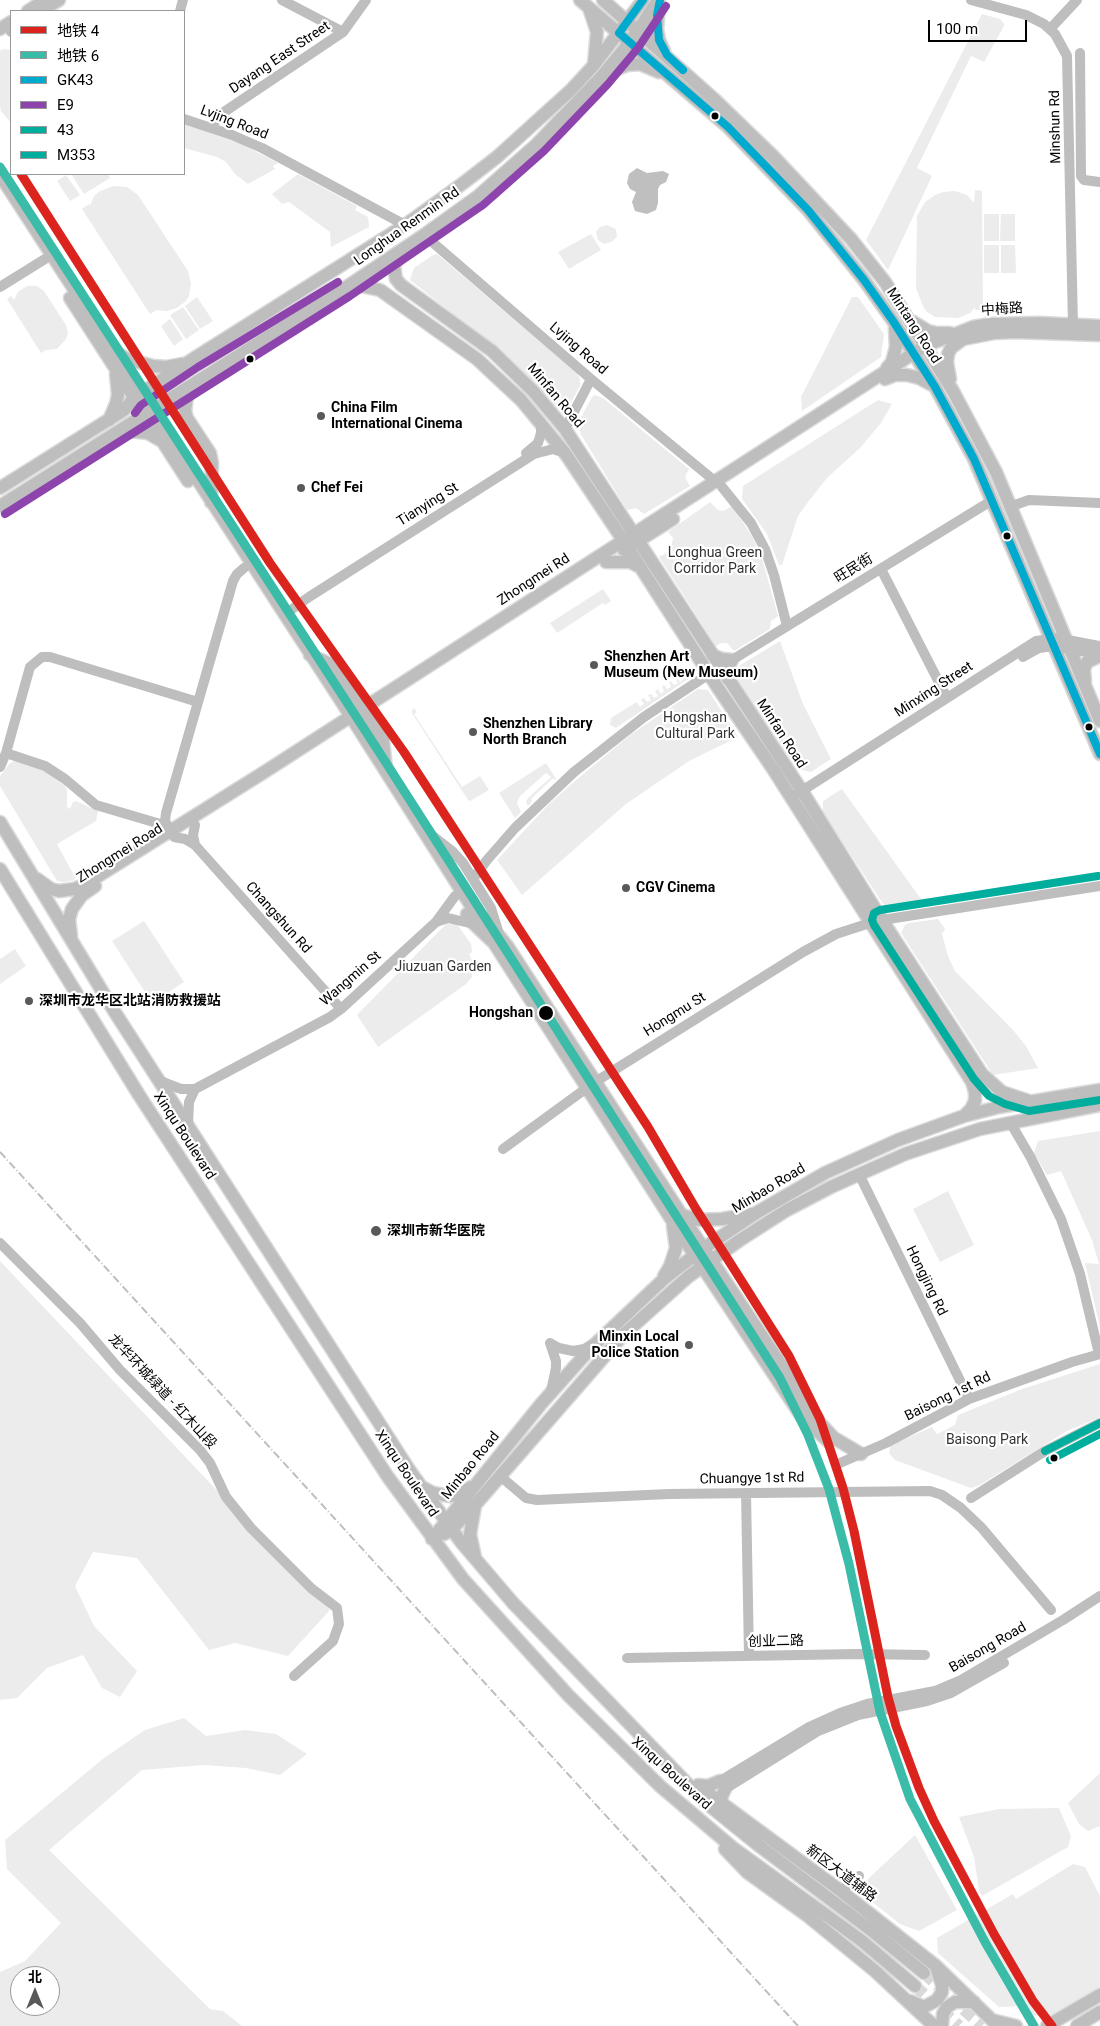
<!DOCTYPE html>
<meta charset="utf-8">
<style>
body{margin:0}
#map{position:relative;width:1100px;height:2026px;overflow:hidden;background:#fff;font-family:Roboto,"Noto Sans SC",sans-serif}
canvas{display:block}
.legend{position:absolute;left:10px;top:10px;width:175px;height:165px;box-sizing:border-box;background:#fff;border:1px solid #999;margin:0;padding:6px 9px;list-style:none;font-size:15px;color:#000}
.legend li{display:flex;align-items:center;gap:10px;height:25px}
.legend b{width:25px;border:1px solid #999}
.north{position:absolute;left:10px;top:1966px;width:50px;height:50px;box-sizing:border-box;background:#fff;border:1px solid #999;border-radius:50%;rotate:0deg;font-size:14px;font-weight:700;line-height:20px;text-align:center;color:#000}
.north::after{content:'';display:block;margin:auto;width:18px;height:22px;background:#595959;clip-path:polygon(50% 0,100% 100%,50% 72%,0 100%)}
.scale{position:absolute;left:928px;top:20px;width:99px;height:22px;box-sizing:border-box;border:2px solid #000;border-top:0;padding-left:6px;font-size:15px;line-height:18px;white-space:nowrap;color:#000;-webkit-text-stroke:4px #fff;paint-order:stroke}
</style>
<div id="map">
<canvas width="1100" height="2026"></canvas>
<ul class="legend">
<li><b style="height:6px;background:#dc241f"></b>地铁 4</li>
<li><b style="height:6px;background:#3abca8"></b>地铁 6</li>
<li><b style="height:6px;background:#00a9ce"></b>GK43</li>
<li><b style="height:6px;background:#8e44ad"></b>E9</li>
<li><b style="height:6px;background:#01ad9c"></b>43</li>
<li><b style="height:6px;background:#01ad9c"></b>M353</li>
</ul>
<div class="north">北</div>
<div class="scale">100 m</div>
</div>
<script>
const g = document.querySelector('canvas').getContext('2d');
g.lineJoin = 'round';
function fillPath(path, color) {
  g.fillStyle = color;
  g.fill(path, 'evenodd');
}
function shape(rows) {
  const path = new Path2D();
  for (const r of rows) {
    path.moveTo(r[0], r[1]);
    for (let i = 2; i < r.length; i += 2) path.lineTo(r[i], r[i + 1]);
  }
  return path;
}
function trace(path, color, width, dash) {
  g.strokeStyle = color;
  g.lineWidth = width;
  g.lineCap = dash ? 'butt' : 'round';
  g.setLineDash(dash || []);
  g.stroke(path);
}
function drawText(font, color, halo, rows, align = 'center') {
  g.font = font + ' Roboto,"Noto Sans SC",sans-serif';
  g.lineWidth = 4.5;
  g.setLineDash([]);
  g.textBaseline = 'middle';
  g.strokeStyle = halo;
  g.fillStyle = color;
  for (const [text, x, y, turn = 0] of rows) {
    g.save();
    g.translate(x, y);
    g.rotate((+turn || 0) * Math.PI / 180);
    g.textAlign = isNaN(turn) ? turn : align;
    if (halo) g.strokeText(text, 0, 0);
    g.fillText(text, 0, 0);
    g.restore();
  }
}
fillPath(shape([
 [982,14,1000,19,1004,24,1004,26,984,62,971,56,917,168,932,176,888,270,866,240],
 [3,49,11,50,11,123,1,111,0,106,0,51],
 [184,124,239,143,278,163,273,166,275,169,248,184,235,174,226,162,217,157,184,148],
 [71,174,108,174,110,178,84,194],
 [298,174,357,206,355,210,368,217,369,227,331,247,330,232,289,202,282,204,272,194],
 [66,175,80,195,70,201,57,181],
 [114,186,127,187,138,195,188,271,191,283,189,296,186,301,177,308,167,311,157,310,150,314,82,209,89,204,90,206,94,196,100,191],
 [975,190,982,191,983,310,975,310,975,307,970,313,958,318,935,317,926,311,923,306,916,288,917,216,925,202,935,195,943,192,955,191,967,195,974,203],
 [984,214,999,214,999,241,984,241],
 [1001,214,1015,214,1015,241,1000,241],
 [607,225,616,229,617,237,611,242,604,244,598,240,596,232,600,227],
 [591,234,601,250,569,269,558,252],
 [984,245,999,245,999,273,984,273],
 [1001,245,1015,245,1016,273,1001,273],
 [437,254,577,373,580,379,580,386,568,408,553,408,495,347,410,280,414,268,433,255],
 [27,286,37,286,44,291,66,325,68,333,66,339,57,349,46,350,41,353,7,299,11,296,14,300,18,292],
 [197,297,213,321,200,329,185,306],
 [852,297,858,297,884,334,881,357,802,411,801,397],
 [183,307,199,330,186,339,170,315],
 [170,319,183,339,174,346,161,326],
 [595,395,603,398,689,469,685,477,690,486,644,514,636,508,627,510,580,433,579,421,592,397],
 [878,400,892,404,881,423,860,448,827,478,808,502,798,516,782,565,779,565,767,534,742,499,743,486],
 [710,502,718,510,723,511,732,506,752,536,761,555,778,616,771,621,770,629,734,651,727,643,721,643,716,646,659,557,670,551,673,538,668,532],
 [603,589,611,601,605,605,603,603,557,633,550,623],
 [780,641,803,704,831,759,811,772,797,769,736,677,737,667],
 [694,666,693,674,688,679,616,728,610,725,611,718,637,702,640,707,644,704,641,700,644,698,647,702,651,700,648,695,651,694,654,698,658,696,655,691,658,689,661,694,664,691,662,687,664,685,667,689,671,687,669,682,671,681,674,685,678,683,675,678,677,677,680,682,684,679,681,674],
 [698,689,708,690,738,737,689,761,626,804,522,895,497,860,549,804,575,781,630,735],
 [414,708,417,712,414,714,462,787,480,776,489,790,470,801,468,800,412,713,412,710],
 [15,761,44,771,65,786,67,790,67,807,70,809,73,802,76,801,98,811,96,821,57,844,75,877,75,880,63,882,57,881,0,786,0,776,10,763],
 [546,763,556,779,555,780,553,778,531,799,532,801,528,806,526,802,528,798,551,777,546,773,520,796,517,803,521,812,515,818,499,793],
 [842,789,926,906,889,908,883,904,823,812,823,801],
 [938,919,945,929,942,934,948,956,955,971,1013,1030,1026,1046,1038,1068,993,1075,901,933,905,925,909,923],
 [144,921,184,982,152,1003,112,941],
 [446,924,457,924,471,944,472,952,469,954,473,963,472,977,466,984,378,1047,357,1015],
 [15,949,26,966,0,984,0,959],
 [1100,1131,1100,1327,1085,1263,1099,1264,1092,1240,1061,1171,1047,1175,1034,1153,1038,1141],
 [948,1191,974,1245,940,1262,913,1209],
 [0,1261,330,1610,288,1656,235,1643,209,1650,137,1558,93,1552,75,1586,94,1626,137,1671,120,1697,102,1688,83,1655,47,1668,17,1698,0,1700],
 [1100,1364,1100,1417,1067,1431,980,1485,971,1488,895,1460,889,1453,891,1445,932,1427,937,1434,955,1425,958,1415,1022,1389],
 [184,1718,206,1736,245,1730,276,1734,307,1754,280,1775,246,1768,204,1765,142,1770,49,1850,210,2009,223,2011,242,2026,0,2026,0,1972,25,1961,61,1923,7,1869,5,1840,104,1758,145,1730],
 [20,1976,50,1976,50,2006,20,2006],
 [1100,1773,1100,1826,1088,1831,1079,1824,1068,1803],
 [1059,1808,1071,1836,1068,1847,982,1896,979,1890,974,1857,959,1817,999,1809],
 [915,1835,957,1910,919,1931,900,1924,861,1893,869,1878],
 [1073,1864,1085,1867,1100,1896,1100,1988,1079,2001,1051,2015,1025,2016,1025,2006,999,2007,938,1953,937,1938,1013,1894,1016,1899]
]), '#ececec');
fillPath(shape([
 [637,168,647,173,663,171,669,174,666,182,660,185,658,189,658,203,656,210,647,214,635,211,632,202,636,192,630,189,627,183,629,174]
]), '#bfbfbf');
trace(shape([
 [924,1973,982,2026],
 [915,1986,959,2026]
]), '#d9d9d9', 12, [12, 6]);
const major = shape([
 [580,0,728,127,808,210,864,280,893,321,935,387,974,459,1100,754],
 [603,0,714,99,774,157,851,239,885,282,953,391,996,472,1100,721],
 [659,3,657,29,659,40,664,51],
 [28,11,45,0],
 [41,11,59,0],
 [590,11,597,32,594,64],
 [0,29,11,22],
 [608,73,627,65,640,64,659,72],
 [0,175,343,704,475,912,500,937,508,947,692,1231,820,1423,834,1438,861,1454],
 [400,252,394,266,396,279,401,285,492,351,533,391,565,429,802,791,882,920,982,1074,1002,1092,1029,1101],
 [345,288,361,286,380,290,477,359,521,400,565,453,623,540,718,688,773,769,972,1082,975,1092,975,1101,971,1109,964,1116],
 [70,298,188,481],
 [913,322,928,331,937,333,950,333],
 [958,340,994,333,1015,332,1100,335],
 [117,353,127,359,153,366,166,367,182,364],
 [887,368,892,362,896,347,895,328],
 [885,379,895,375,907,375,919,378,932,385],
 [950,379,947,362,948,354,951,348,963,339],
 [196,386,187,396,185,411,187,418,210,453,212,463,211,502],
 [109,420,116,404,118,395,116,374],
 [117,433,130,431,148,433,160,440],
 [0,488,124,410,134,398,193,359,405,225,462,184,497,157,571,90,594,65,643,0],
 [0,506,345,288,424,235,477,197,537,144,601,77,630,42,658,0],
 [624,550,673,519],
 [606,562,630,562,640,567],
 [310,655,335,666,362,708],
 [712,655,722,659,732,660,727,670,728,679],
 [1085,681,1084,669,1087,662,1100,656],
 [367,715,383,740,386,770],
 [0,822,116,1014,410,1471,461,1542,513,1603,705,1802,758,1845,871,1930,924,1973],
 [0,869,139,1095,388,1477,463,1579,568,1695,660,1786,732,1847,862,1941,915,1986],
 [37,879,51,889,59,891,74,889,84,885,266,771,925,346,973,327,991,324,1040,323,1100,326],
 [467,914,474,924,494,943,684,1239,802,1417,829,1442],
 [71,936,69,919,72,909,82,895,95,886],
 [682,1215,699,1220,722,1219,751,1214],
 [664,1276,670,1266,676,1248,673,1226],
 [422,1487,433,1493,450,1496,460,1494,471,1487],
 [475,1506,470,1534,475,1557],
 [444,1534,451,1530,475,1505,623,1335,689,1276,740,1240,787,1210,831,1187,905,1154,980,1129,1100,1105],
 [432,1539,541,1404,591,1348,665,1278,704,1248,756,1213,825,1173,898,1140,964,1116,999,1107,1100,1090],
 [698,1785,708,1786,720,1781],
 [708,1793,841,1891,936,1966,998,2026],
 [723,1805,721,1798,725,1789],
 [725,1849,748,1873,809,1917,875,1971,934,2026],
 [910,2001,924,2007,937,2000,942,1992,942,1985,936,1967],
 [992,2020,1016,2026],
 [942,2026,943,2014,947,2007,955,2002,974,2002],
 [1047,2026,1100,1995],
 [1077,2026,1100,2012]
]);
trace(major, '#dbdbdb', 15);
trace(shape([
 [282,0,343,32],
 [971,0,1026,15,1044,24,1055,34,1067,56,1073,325],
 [180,11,183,0],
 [1050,29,1077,0],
 [11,31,11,32],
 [1080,53,1081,176,1084,180,1100,182],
 [184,119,232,135,262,148,405,225],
 [212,128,218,116,343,32,366,0],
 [424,235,591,379,716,482],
 [0,287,45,259],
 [565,429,591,379],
 [526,453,538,443,541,433,541,423],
 [722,487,751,523,765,549,774,575,787,626],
 [1012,506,1029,500,1100,503],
 [881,569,947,698],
 [284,615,309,597,534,454,553,449,565,453],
 [1023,657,1039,648,1053,646,1100,654],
 [732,660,991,501],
 [6,753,45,766,65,779,96,805,167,826],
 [0,767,6,753,30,667,42,657,50,657,198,702],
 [797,794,1036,641,1057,638,1100,646],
 [195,825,193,835,195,845],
 [425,830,452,851,463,863,491,908,500,937],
 [170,831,165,821,166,813,233,581,237,574,244,568],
 [174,837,185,839,195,845,341,1009],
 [473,879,487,860,515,828,574,772,644,717,709,674],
 [882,920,1100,886],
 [436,922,448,918,474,924],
 [160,1081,181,1089,195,1089,330,1017,341,1009,436,922,455,896],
 [1010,1122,1031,1158,1061,1219,1080,1274,1099,1354],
 [188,1125,189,1102,195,1089],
 [503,1149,595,1082,803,952,836,934,870,923],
 [859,1174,969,1399],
 [0,1243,80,1323,120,1370,200,1450,210,1463,226,1497,251,1528,311,1588,337,1608,339,1624,333,1641,294,1676],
 [550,1343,556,1361,556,1368,551,1391],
 [550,1343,559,1348,573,1351,584,1349,591,1345],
 [840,1463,886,1443,969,1399,1072,1362,1100,1354],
 [500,1476,526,1498,537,1500,669,1494,930,1491,942,1495,961,1508,981,1527,1051,1610],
 [746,1493,749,1656],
 [971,1498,1045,1451,1100,1423],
 [627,1658,858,1654,925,1655],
 [720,1781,809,1727,840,1713,867,1704,935,1691,961,1680,1063,1620,1100,1596],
 [725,1789,818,1731,858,1715,927,1701,951,1693,1004,1663],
 [841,1891,859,1876]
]), '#bebebe', 10);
trace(major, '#bebebe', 12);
trace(shape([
 [0,1152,798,2026]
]), '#bebebe', 2, [8, 2.5, 1, 2.5]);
trace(shape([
 [643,0,619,33,728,127,808,210,864,280,893,321,935,387,974,459,1100,754],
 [660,0,657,15,659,40,667,55,683,70]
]), '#00a9ce', 8);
trace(shape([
 [135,413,141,405,198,367,338,282],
 [5,514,350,296,483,205,544,151,608,84,638,48,666,6]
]), '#8e44ad', 8);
trace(shape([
 [1098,876,880,910,874,913,872,920,874,925,974,1079,989,1096,1005,1104,1029,1111,1100,1100],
 [1050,1460,1100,1434]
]), '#01ad9c', 8);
trace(shape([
 [1045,1451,1100,1423]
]), '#01ad9c', 8);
trace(shape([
 [21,174,270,563,404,752,648,1127,696,1209,789,1356,820,1419,843,1488,854,1531,888,1697,896,1726,919,1788,934,1821,994,1934,1033,2001,1052,2026]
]), '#dc241f', 9);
trace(shape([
 [0,167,383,758,780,1378,808,1435,829,1489,849,1564,880,1712,910,1799,985,1942,1034,2026]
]), '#3abca8', 9);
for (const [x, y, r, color] of [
 [715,116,4.5,"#000"],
 [250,359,4.5,"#000"],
 [321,416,5,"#595959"],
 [301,488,5,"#595959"],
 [1007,536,4.5,"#000"],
 [594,665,5,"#595959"],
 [1089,727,4.5,"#000"],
 [473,732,5,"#595959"],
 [626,888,5,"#595959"],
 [29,1001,5,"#595959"],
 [546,1013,8,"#000"],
 [376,1231,6,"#595959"],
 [689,1345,5,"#595959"],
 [1054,1458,4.5,"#000"]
]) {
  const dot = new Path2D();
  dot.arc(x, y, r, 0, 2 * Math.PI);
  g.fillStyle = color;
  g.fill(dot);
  trace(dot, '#fff', 2);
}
drawText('14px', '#000', '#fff', [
 ["Dayang East Street",280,58,-34],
 ["Lvjing Road",234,123,21],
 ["Minshun Rd",1056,127,-91],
 ["Longhua Renmin Rd",407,227,-35],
 ["中梅路",1002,310,-4],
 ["Mintang Road",913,326,57],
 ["Lvjing Road",578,349,41],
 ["Minfan Road",555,396,50],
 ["Tianying St",428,505,-32],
 ["旺民街",854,569,-32],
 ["Zhongmei Rd",534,580,-33],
 ["Minxing Street",934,690,-33],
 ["Minfan Road",781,734,57],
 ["Zhongmei Road",120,854,-32],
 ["Changshun Rd",278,918,48],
 ["Wangmin St",351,979,-41],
 ["Hongmu St",675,1015,-32],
 ["Xinqu Boulevard",184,1136,57],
 ["Minbao Road",769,1189,-31],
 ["Hongjing Rd",926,1281,64],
 ["龙华环城绿道 - 红木山段",162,1392,47],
 ["Baisong 1st Rd",948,1397,-26],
 ["Minbao Road",471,1466,-51],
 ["Xinqu Boulevard",406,1474,56],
 ["Chuangye 1st Rd",752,1479,-1],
 ["创业二路",776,1642,-1],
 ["Baisong Road",988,1648,-30],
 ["Xinqu Boulevard",671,1774,42],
 ["新区大道辅路",841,1874,37]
]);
drawText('bold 14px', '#000', '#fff', [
 ["China Film",331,408],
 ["International Cinema",331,424],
 ["Chef Fei",311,488],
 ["Shenzhen Art",604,657],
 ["Museum (New Museum)",604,673],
 ["Shenzhen Library",483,724],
 ["North Branch",483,740],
 ["CGV Cinema",636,888],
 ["深圳市龙华区北站消防救援站",39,1001],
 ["深圳市新华医院",387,1231],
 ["Minxin Local",679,1337,"right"],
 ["Police Station",679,1353,"right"]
], 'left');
drawText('14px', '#333', '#fff', [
 ["Longhua Green",715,553],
 ["Corridor Park",715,569],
 ["Hongshan",695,718],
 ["Cultural Park",695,734],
 ["Jiuzuan Garden",443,967],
 ["Baisong Park",987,1440]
]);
drawText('bold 14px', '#000', '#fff', [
 ["Hongshan",533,1013]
], 'right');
</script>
